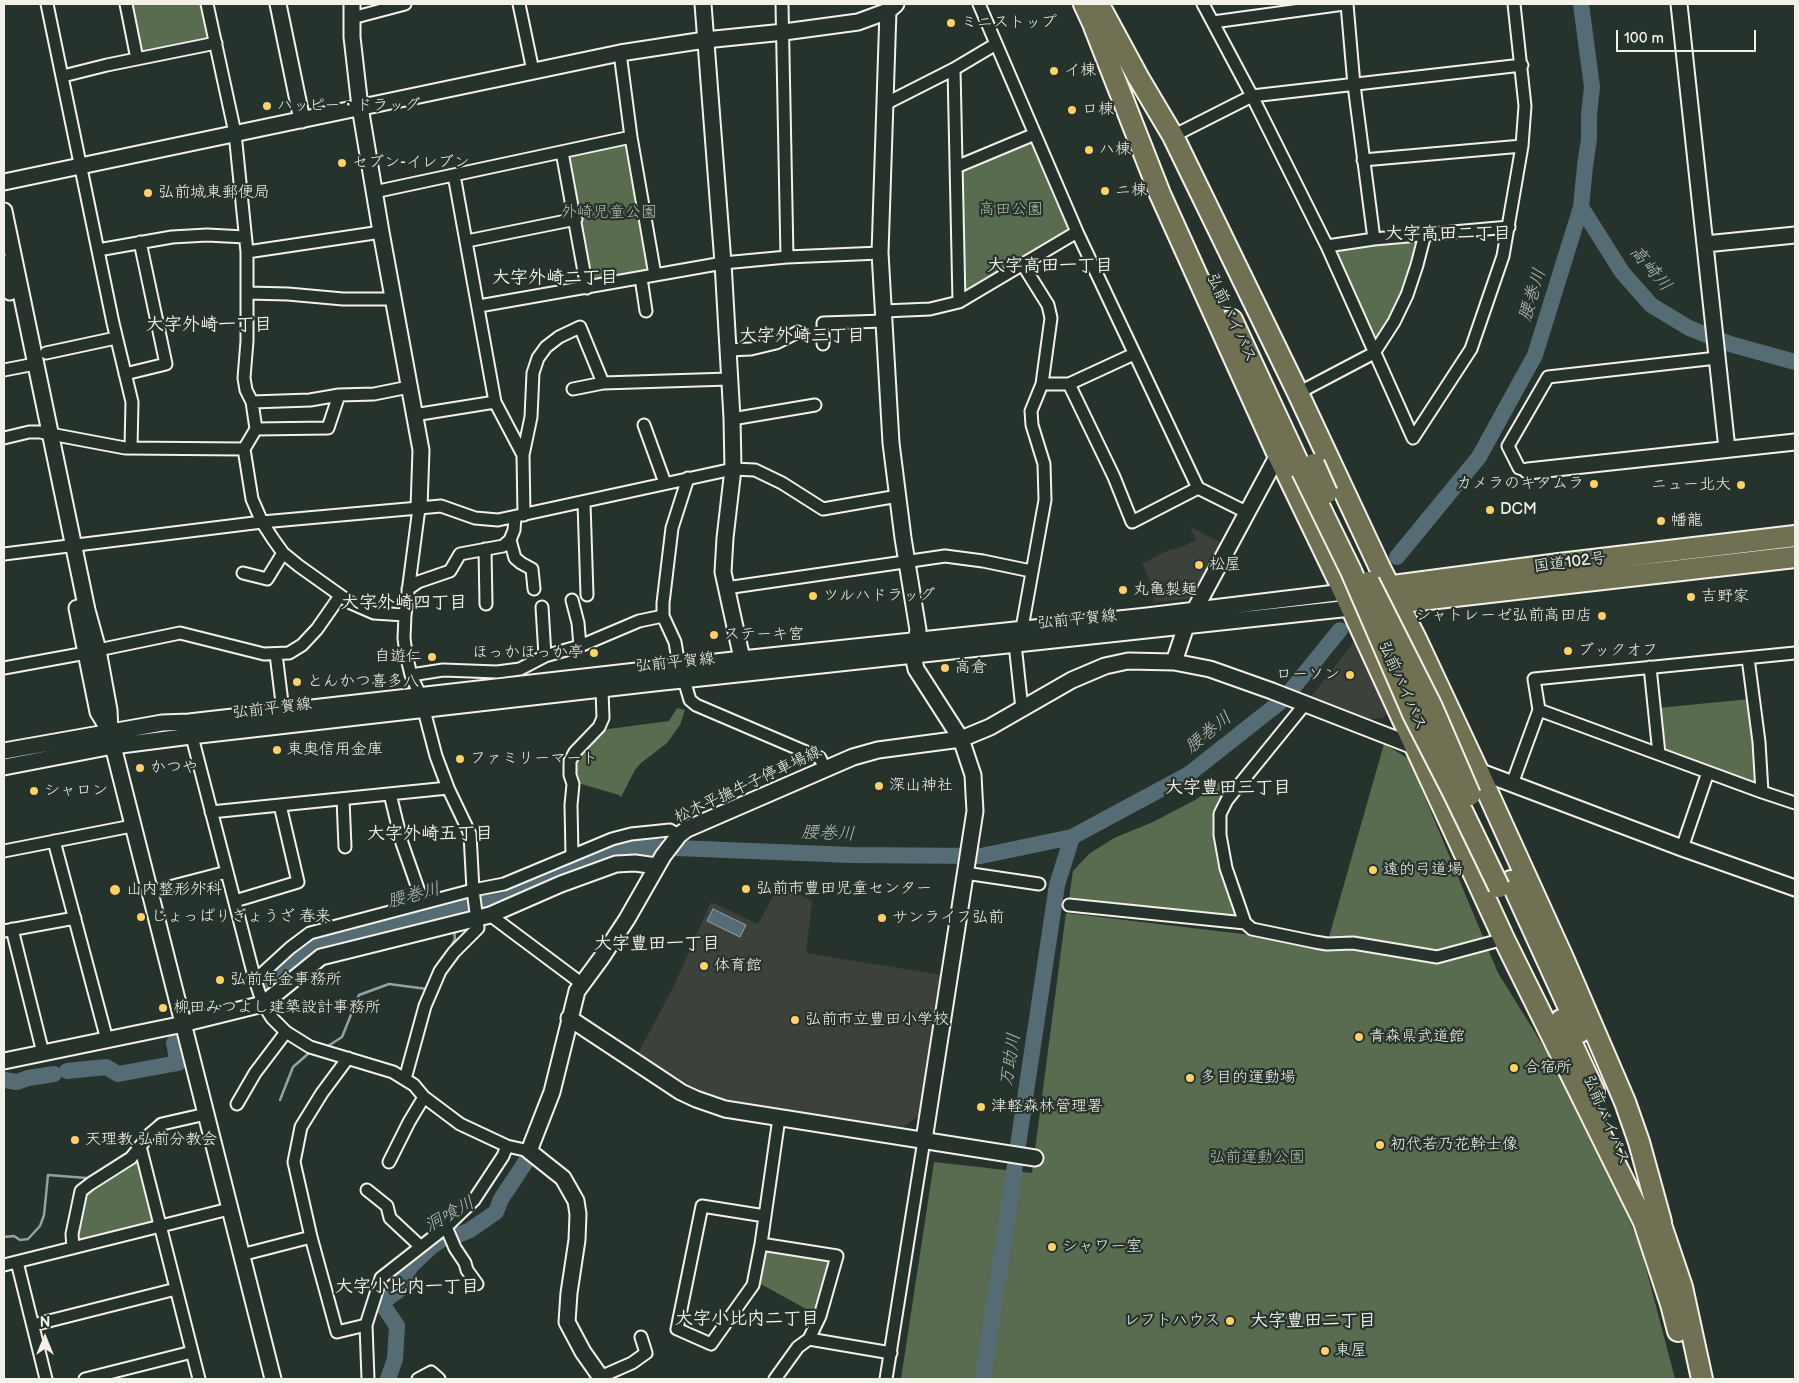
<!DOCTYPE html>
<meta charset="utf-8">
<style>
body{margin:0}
#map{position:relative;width:1799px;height:1383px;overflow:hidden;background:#26332d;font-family:"Balsamiq Sans",sans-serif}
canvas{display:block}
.frame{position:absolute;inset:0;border:5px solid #f4f1e8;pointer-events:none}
.north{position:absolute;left:20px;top:1313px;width:50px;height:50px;-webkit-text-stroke:4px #26332d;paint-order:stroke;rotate:0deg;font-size:14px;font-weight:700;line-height:20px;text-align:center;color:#f4f1e8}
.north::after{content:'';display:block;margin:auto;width:18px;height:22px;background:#f4f1e8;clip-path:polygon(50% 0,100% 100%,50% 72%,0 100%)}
.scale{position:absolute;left:1616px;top:30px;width:140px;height:22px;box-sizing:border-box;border:2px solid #f4f1e8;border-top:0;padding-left:6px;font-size:15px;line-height:18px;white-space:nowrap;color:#f4f1e8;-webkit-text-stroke:4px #26332d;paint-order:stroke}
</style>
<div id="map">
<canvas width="1799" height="1383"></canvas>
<div class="frame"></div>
<div class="north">N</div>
<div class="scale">100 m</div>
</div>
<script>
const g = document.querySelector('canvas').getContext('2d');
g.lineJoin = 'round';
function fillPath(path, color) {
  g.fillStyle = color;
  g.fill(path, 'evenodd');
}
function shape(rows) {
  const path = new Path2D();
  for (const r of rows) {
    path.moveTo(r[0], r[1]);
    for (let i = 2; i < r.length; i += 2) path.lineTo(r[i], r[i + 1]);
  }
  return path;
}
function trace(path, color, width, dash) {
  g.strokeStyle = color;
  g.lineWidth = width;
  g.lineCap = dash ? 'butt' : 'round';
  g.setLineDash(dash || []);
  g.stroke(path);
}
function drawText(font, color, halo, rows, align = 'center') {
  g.font = font + ' "Balsamiq Sans","Klee One",sans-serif';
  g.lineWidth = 4.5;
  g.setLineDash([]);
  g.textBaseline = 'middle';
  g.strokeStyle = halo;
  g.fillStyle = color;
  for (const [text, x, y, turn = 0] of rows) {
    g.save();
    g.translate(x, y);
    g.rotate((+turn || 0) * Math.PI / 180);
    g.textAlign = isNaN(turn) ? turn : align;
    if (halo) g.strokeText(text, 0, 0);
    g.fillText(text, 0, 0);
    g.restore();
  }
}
fillPath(shape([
 [1190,527,1224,544,1196,598,1154,602,1149,578,1142,564,1169,550,1179,548,1196,540],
 [1355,640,1387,708,1388,712,1383,718,1372,719,1310,698],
 [779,885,812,901,806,953,941,975,919,1116,903,1127,804,1113,725,1099,698,1090,638,1053,673,988,711,902,758,924]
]), '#3c413b');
fillPath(shape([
 [131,4,203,4,210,38,206,41,146,53,141,50],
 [1033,139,1073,230,963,296,962,169],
 [627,143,650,271,591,282,568,154],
 [1418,238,1421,241,1406,287,1388,324,1374,342,1331,248],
 [1750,699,1758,784,1756,786,1662,749,1658,708],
 [677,708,685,710,680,725,667,743,641,763,635,770,621,797,619,795,578,783,572,772,578,753,601,730,669,721],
 [1384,744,1409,759,1498,973,1580,1105,1640,1245,1675,1379,901,1379,934,1162,1032,1173,1066,913,1327,944],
 [1226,779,1233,782,1233,793,1227,800,1220,835,1245,923,1069,905,1070,891,1073,871,1089,854,1114,838,1153,822,1197,799,1212,787],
 [133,1161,141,1164,155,1221,153,1224,80,1242,76,1238,84,1193],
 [764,1247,833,1259,817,1315,759,1283]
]), '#596c4f');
const water = shape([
 [713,909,746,925,740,937,707,921,713,909]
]);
fillPath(water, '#556c74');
trace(water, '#95a1a2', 1);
trace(shape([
 [451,908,452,919],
 [449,950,455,939,454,930],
 [328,1046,342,1037,359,995,389,984,427,989,428,987],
 [280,1100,293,1067,309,1053],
 [150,1127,157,1119,191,1111],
 [4,1237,14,1236,20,1240,28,1239,40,1226,44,1215,48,1175,87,1178,131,1150]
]), '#95a1a2', 2.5);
trace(shape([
 [1581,207,1622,272,1651,305,1689,328,1730,344,1795,362],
 [1397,557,1479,457,1535,355,1581,207,1585,166,1589,139,1589,114,1592,87,1581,4],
 [268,982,313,944,512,892,547,878,583,861,627,846,851,855,981,856,1072,837,1189,774,1284,699,1340,630],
 [67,1071,106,1067,118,1074,178,1063,174,1043],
 [4,1080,17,1082,28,1078,54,1074],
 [388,1379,395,1359,397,1326,381,1302,382,1299,388,1298,399,1290,404,1278,411,1266,431,1247,447,1236,461,1234,470,1230,496,1212,501,1199,527,1160],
 [983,1379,1057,885,1072,837]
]), '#556c74', 16);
const street = shape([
 [47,4,113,323,132,402,131,448],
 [126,4,137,59],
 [207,4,235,133,247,252,247,341,244,378,246,390,252,402,256,429,244,449,252,499,262,522,273,539,283,553,299,566,351,603,374,613,405,615],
 [519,4,533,71],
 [782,4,787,257],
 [979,4,1077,232,1198,488,1246,512],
 [1203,4,1252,96,1327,246,1413,438,1471,349,1503,256,1522,146,1525,106,1514,4],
 [1347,4,1354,85,1374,239],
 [352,18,405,4],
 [1213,22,1344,4],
 [620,53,631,137,655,275],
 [954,69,959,302],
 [63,76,107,65,216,43],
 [885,104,954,69,996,44],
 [1173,136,1252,96,1522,65],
 [562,152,587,288],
 [1363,160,1522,146],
 [956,167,1035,134],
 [454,175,495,402,523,455],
 [374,192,631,137],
 [467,241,576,219],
 [1327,246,1374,239,1509,227],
 [98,250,172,237,207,235,245,237],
 [247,252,381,232],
 [641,278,646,311],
 [247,293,288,294,343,299,393,299],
 [479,306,723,263,787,257,880,253],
 [884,311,930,309,959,302,1077,232],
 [823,344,823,323,884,321],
 [728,350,751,349,776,343,798,332],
 [46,353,116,338],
 [4,370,35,364],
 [125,374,166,364,140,242],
 [1042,384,1069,384,1134,354],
 [1069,384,1114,477,1132,522,1198,488],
 [573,389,603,383],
 [1298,393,1374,353,1394,322,1407,295,1417,265,1425,234],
 [252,402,310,400,339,395],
 [414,415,495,402],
 [732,419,815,405],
 [644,425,665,483],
 [256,429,328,428,339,395,374,394,409,387],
 [4,438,29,432,40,432,125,448,244,449],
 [1528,471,1519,468,1508,446,1548,377,1717,358],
 [584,503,587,595],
 [524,515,523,455,531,417,533,373,538,358,546,347,559,337,580,327,603,383,729,379],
 [510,540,515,558,521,563,532,569,534,589],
 [485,549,486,604],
 [4,554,262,522,441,506,475,518,498,520,733,469,755,470,782,483,823,509,898,496],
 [243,573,267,579,283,553],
 [726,588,945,556,983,561,1031,571],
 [408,589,418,582,450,571,460,554,503,546,510,540,514,530,515,517],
 [572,600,578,623,580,646],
 [542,607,545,656],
 [98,650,180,633,264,654,289,653,302,645,317,629,340,596],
 [276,654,284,719],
 [1748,658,1759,742,1762,792],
 [679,666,675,642,663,616,663,603,672,528,688,478],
 [1650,667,1659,754],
 [4,668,86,653],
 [411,675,443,670,497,672,520,669,545,656,580,646,639,621,663,616],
 [684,680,690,700,696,705,820,758,825,769],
 [1022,709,1015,644,1022,628,1045,500,1044,464,1032,425,1031,411,1042,384,1051,318,1048,305,1023,265],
 [1539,710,1762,792,1795,803],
 [190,729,255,980,263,1004,272,1018,286,1032,310,1047,393,1072,414,1085,424,1097,460,1124,507,1146,529,1151],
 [1512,784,1539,710,1534,679,1795,653],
 [390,794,402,843,423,903],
 [343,799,345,847],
 [211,812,448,788],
 [54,841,107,1040],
 [1682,848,1708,772],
 [4,851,132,826],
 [572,855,571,805,573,784,570,775,570,761,575,752,599,727,603,718,602,689],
 [965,873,1039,884],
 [150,892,227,872],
 [235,901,298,882,280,805],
 [1069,905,1245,923,1252,929,1315,942,1327,944,1353,943,1437,957,1504,939],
 [490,915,581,983],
 [1245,923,1226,868,1220,835,1220,814,1227,800,1305,704],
 [12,929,43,1053],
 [4,931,75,918],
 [255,980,290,948,310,933,473,890,504,884,612,839,631,834,670,830,679,835],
 [348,1058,322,1093,301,1127,294,1162,311,1237,337,1332,366,1325],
 [405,1079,425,1006,440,971,454,952,478,928,473,890,470,834,448,788,436,756,420,695,411,675,406,654,404,638,405,615,419,508],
 [237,1104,255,1073,286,1032],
 [140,1146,199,1379],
 [389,1162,409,1122,424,1097],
 [367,1190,387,1206,390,1218,420,1246],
 [446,1227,455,1248,465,1263,467,1270,477,1284],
 [761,1244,753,1285,711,1344,677,1329,702,1206,765,1216],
 [73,1248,72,1234,81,1191,90,1184,131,1158,150,1134,162,1124,206,1114],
 [241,1255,311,1237],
 [17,1262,46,1379],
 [4,1265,229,1209],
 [33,1325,176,1289],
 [809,1339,891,1353],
 [600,1377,632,1363,646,1353,641,1337],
 [85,1379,192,1352],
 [368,1379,366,1325,381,1278,446,1227,474,1200,503,1156,507,1146],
 [418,1379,431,1372,439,1379],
 [775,1379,798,1347,809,1339,820,1316,837,1256,761,1244,779,1118],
 [886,1379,924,1140]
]);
const secondary = shape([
 [278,4,302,120],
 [352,4,352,37,360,107,381,232,421,450,419,508],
 [703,4,723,263,732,418,733,469,725,538,723,572,744,668],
 [1679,4,1727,449],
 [888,11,880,253,891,443,903,538,918,630,913,655,916,669,961,739,973,775,974,794,975,811,924,1140],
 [4,182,620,53,705,40,784,32,858,22,888,11,896,4],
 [4,211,87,610,98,650,109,710,110,731,113,746,273,1379],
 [1705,244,1795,235],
 [4,263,10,292],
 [1528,471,1795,442],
 [77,608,98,712,109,730],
 [1174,662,1186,626,1278,455],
 [4,751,162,723,189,722,742,659,1147,616,1344,592],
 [4,767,113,746,191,736,654,683,1351,608],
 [1473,769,1682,848,1795,888],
 [569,1018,681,1092,696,1099,725,1109,1035,1158],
 [4,1061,174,1026,263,1004,321,957,490,915,561,884,616,864,635,863,657,866],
 [602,1379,583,1352,567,1322,569,1293,577,1240,578,1214,576,1201,563,1178,529,1151,552,1092,577,991,602,957,627,919,663,856,679,835,687,829,853,757,878,750,961,739,990,727,1072,680,1105,666,1128,661,1174,662,1210,669,1272,691,1421,749]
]);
const highway = shape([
 [1084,4,1097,32],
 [1099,5,1138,77,1173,136,1298,393,1380,568,1417,641,1478,771,1563,958,1625,1102,1639,1142,1661,1222],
 [1094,26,1160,194,1278,455,1344,592,1504,939,1645,1224],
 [1232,320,1302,471],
 [1378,588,1559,564,1795,536],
 [1385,604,1795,557],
 [1511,881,1580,1032],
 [1561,1020,1594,1091],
 [1656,1210,1682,1287,1702,1379],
 [1641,1213,1671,1304,1678,1331]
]);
trace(street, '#f4f1e8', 15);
trace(secondary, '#f4f1e8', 19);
trace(highway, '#f4f1e8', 24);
trace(street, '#26332d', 11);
trace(secondary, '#26332d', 15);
trace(highway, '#707052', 20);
const highwayBridge = shape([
 [1314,464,1327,493],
 [1302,471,1351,571,1413,714,1453,792,1499,887],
 [1369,582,1432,707,1470,795]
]);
trace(highwayBridge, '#f4f1e8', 24, []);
trace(highwayBridge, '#707052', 20);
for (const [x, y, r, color] of [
 [951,23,5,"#ffd166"],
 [1054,71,5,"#ffd166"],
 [267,106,5,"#ffd166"],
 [1072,110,5,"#ffd166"],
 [1089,150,5,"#ffd166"],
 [342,163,5,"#ffd166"],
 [1105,191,5,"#ffd166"],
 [148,193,5,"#ffd166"],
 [1594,484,5,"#ffd166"],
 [1741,485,5,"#ffd166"],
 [1490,510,5,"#ffd166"],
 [1661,521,5,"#ffd166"],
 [1199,565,5,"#ffd166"],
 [1123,590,5,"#ffd166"],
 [813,596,5,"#ffd166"],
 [1691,597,5,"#ffd166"],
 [1602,616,5,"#ffd166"],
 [714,635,5,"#ffd166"],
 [1568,651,5,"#ffd166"],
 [594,653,5,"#ffd166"],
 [432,657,5,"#ffd166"],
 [945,668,5,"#ffd166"],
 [1350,675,5,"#ffd166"],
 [297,682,5,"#ffd166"],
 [277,750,5,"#ffd166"],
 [460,759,5,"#ffd166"],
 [140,768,5,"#ffd166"],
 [879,786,5,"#ffd166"],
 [34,791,5,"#ffd166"],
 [1373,870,5,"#ffd166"],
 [746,889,5,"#ffd166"],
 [115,890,6,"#ffd166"],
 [141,917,5,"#ffd166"],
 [882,918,5,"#ffd166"],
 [704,966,5,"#ffd166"],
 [220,980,5,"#ffd166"],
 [163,1008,5,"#ffd166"],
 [795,1020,5,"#ffd166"],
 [1359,1037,5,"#ffd166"],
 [1514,1068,5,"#ffd166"],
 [1190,1078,5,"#ffd166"],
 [981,1107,5,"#ffd166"],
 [75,1140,5,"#ffd166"],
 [1380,1145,5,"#ffd166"],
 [1052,1247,5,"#ffd166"],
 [1230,1321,5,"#ffd166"],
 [1325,1351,5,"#ffd166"]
]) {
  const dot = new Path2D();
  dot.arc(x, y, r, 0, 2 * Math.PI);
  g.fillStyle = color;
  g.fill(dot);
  trace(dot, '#26332d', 2);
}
drawText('16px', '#f4f1e8', '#26332d', [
 ["ミニストップ",961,23],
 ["イ棟",1064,71],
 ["ハッピー・ドラッグ",277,106],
 ["ロ棟",1082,110],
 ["ハ棟",1099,150],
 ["セブン-イレブン",352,163],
 ["ニ棟",1115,191],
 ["弘前城東郵便局",158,193],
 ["カメラのキタムラ",1584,484,"right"],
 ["ニュー北大",1731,485,"right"],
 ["DCM",1500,510],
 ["幡龍",1671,521],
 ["松屋",1209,565],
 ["丸亀製麺",1133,590],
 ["ツルハドラッグ",823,596],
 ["吉野家",1701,597],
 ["シャトレーゼ弘前高田店",1592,616,"right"],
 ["ステーキ宮",724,635],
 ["ブックオフ",1578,651],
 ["ほっかほっか亭",584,653,"right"],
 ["自遊仁",422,657,"right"],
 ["高倉",955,668],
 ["ローソン",1340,675,"right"],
 ["とんかつ喜多八",307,682],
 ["東奥信用金庫",287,750],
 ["ファミリーマート",470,759],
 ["かつや",150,768],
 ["深山神社",889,786],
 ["シャロン",44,791],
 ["遠的弓道場",1383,870],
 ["弘前市豊田児童センター",756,889],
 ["山内整形外科",126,890],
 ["じょっぱりぎょうざ 春来",151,917],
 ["サンライフ弘前",892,918],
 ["体育館",714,966],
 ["弘前年金事務所",230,980],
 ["柳田みつよし建築設計事務所",173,1008],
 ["弘前市立豊田小学校",805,1020],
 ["青森県武道館",1369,1037],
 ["合宿所",1524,1068],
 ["多目的運動場",1200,1078],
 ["津軽森林管理署",991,1107],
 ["天理教 弘前分教会",85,1140],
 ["初代若乃花幹士像",1390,1145],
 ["シャワー室",1062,1247],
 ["レフトハウス",1220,1321,"right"],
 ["東屋",1335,1351]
], 'left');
drawText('16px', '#b6bcab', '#26332d', [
 ["高田公園",1011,210],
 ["外崎児童公園",609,213],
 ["弘前運動公園",1257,1158]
]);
drawText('16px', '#f4f1e8', '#26332d', [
 ["弘前バイパス",1231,318,65],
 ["国道102号",1570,563,-7],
 ["弘前平賀線",1077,620,-6],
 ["弘前平賀線",675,663,-6],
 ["弘前バイパス",1402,686,66],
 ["弘前平賀線",272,709,-7],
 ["松木平撫牛子停車場線",748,785,-25],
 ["弘前バイパス",1606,1120,67]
]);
drawText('bold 18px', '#f4f1e8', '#26332d', [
 ["大字高田二丁目",1448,234],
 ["大字高田一丁目",1050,266],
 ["大字外崎二丁目",555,278],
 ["大字外崎一丁目",209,325],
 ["大字外崎三丁目",802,336],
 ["大字外崎四丁目",404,603],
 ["大字豊田三丁目",1228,788],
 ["大字外崎五丁目",430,834],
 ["大字豊田一丁目",657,944],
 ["大字小比内一丁目",407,1287],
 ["大字小比内二丁目",747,1319],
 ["大字豊田二丁目",1313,1321]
]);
drawText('italic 18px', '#b4bcba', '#26332d', [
 ["高崎川",1650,269,49],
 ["腰巻川",1533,295,-73],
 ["腰巻川",1209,733,-39],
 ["腰巻川",828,834,2],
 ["腰巻川",414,896,-15],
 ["万助川",1011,1060,-81],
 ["洞喰川",450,1215,-29]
]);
</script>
